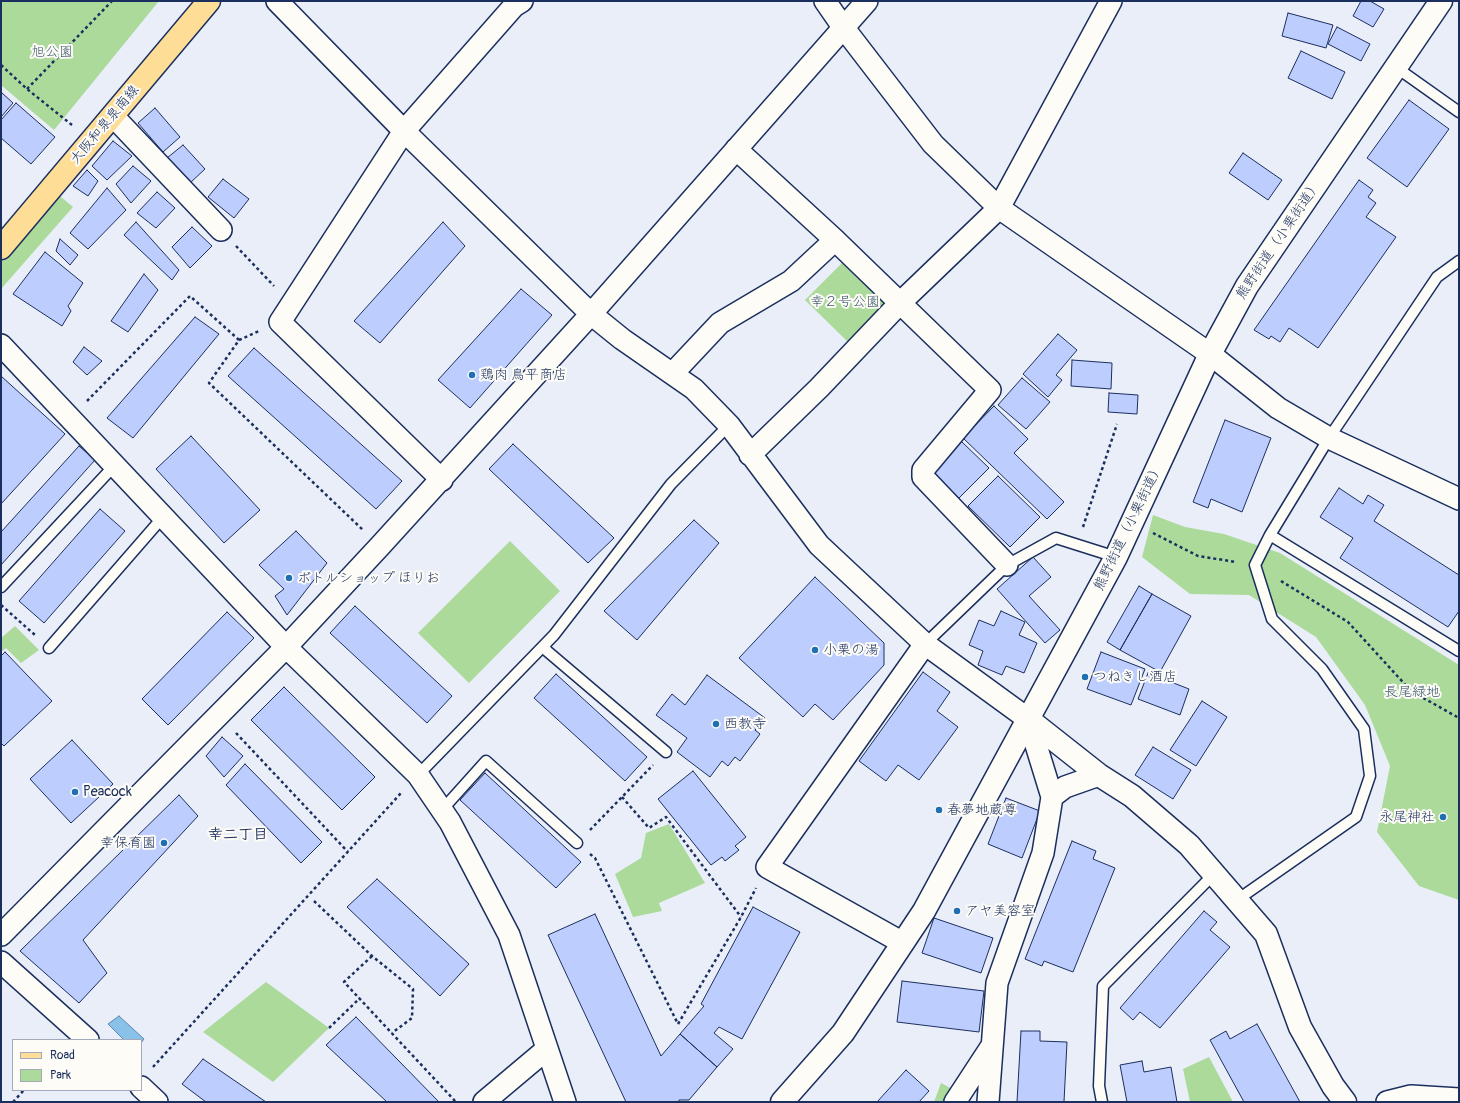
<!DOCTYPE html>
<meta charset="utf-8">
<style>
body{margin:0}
#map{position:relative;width:1460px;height:1103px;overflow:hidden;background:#eaeef9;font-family:Pangolin,sans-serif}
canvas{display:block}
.frame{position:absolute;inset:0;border:2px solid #1b2f5e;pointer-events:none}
.legend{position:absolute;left:12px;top:1039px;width:130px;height:52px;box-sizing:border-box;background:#fdfcf7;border:1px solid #a3aaba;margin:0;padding:5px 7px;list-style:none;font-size:12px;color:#1b2f5e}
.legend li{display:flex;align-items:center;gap:8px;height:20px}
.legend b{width:20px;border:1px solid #a3aaba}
</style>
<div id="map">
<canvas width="1460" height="1103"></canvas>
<div class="frame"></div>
<ul class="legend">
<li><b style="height:5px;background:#fedd96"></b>Road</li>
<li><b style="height:11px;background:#abda9a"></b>Park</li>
</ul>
</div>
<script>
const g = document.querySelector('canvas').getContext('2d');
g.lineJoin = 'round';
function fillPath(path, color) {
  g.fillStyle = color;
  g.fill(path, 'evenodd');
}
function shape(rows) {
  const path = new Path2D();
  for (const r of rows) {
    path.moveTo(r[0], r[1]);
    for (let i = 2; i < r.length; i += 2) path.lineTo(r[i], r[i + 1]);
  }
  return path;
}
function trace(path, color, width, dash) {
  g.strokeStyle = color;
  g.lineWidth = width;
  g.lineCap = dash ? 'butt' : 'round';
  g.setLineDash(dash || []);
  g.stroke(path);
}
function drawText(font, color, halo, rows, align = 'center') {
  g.font = font + ' Pangolin,"Klee One",sans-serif';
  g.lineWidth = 4;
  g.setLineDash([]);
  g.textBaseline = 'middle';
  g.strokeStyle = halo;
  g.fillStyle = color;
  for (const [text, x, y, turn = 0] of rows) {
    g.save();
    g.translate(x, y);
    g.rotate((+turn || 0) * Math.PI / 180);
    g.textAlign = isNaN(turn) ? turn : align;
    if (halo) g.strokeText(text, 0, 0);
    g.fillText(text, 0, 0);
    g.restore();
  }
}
fillPath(shape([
 [1,1,159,1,54,130,1,85],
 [54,191,73,207,1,289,1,252],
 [842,263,885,304,848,342,805,300],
 [1153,515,1185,527,1224,534,1280,553,1459,665,1459,900,1419,886,1377,832,1390,766,1365,705,1316,637,1249,595,1190,594,1142,557],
 [510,541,560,591,469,683,418,633],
 [15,626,39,650,21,663,6,648,1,652,1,638],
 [669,824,705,883,659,903,662,911,633,917,615,874,641,858,646,833],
 [266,982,329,1028,273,1082,203,1032],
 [1209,1057,1233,1102,1190,1102,1183,1069],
 [941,1083,956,1091,949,1102,934,1102]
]), '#abda9a');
const water = shape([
 [119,1016,144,1039,141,1043,141,1040,124,1040,108,1024,119,1016]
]);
fillPath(water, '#8ac1e8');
trace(water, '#5e87b1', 1);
const building = shape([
 [1361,1,1370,1,1384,9,1373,27,1353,16,1361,1],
 [1288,13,1333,25,1326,48,1282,36,1288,13],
 [1337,27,1370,44,1361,61,1328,44,1337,27],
 [1301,51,1345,72,1332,99,1288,78,1301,51],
 [1,92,13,103,1,117,1,92],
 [1409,100,1449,129,1407,187,1367,158,1409,100],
 [16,103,55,137,31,164,1,138,1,120,16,103],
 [155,108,180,137,163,152,138,123,155,108],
 [113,141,132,156,107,180,92,166,113,141],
 [183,145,205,169,190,183,167,158,183,145],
 [1243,153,1282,180,1268,200,1229,173,1243,153],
 [133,166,151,181,131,203,116,184,133,166],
 [87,170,98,181,88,196,73,186,87,170],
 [223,179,249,199,234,218,208,197,223,179],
 [1359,180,1373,190,1368,197,1376,203,1366,217,1396,237,1318,348,1289,328,1280,342,1271,336,1269,339,1254,330,1359,180],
 [107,188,126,210,88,249,70,233,107,188],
 [157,192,175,208,156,228,137,213,157,192],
 [136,222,179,270,172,280,124,235,136,222],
 [443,222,465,246,380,343,354,321,443,222],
 [192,227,212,246,190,268,172,247,192,227],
 [60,239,78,255,70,265,56,251,60,239],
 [45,252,83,283,68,306,71,311,62,326,13,294,45,252],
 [144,274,158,290,128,332,111,321,144,274],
 [521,289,552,315,470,408,438,380,521,289],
 [195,317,219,334,133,438,107,418,195,317],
 [1058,334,1077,350,1056,375,1062,380,1048,397,1023,374,1058,334],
 [84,347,102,361,87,375,73,362,84,347],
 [254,348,402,481,376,509,228,376,254,348],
 [1072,360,1112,363,1111,389,1071,386,1072,360],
 [1,376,65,434,1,504,1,376],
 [1022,378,1050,402,1026,429,998,405,1022,378],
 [1109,393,1138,395,1137,414,1108,412,1109,393],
 [994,406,1028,439,1014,453,1064,502,1047,519,963,438,994,406],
 [1225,420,1271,438,1242,512,1211,499,1208,508,1193,502,1225,420],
 [191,436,260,510,224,543,156,469,191,436],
 [961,441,989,468,959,498,932,471,961,441],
 [513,444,614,538,588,563,489,469,513,444],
 [79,446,95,460,1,565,1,532,79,446],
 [998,476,1040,517,1010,547,968,506,998,476],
 [1339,488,1363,504,1368,495,1384,505,1374,521,1459,575,1459,611,1448,627,1340,558,1353,538,1320,517,1339,488],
 [100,509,125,531,44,623,19,601,100,509],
 [694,520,719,543,637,640,604,611,694,520],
 [296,531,327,563,287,615,275,596,284,589,259,565,296,531],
 [1033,557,1051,577,1029,596,1060,630,1045,643,997,589,1033,557],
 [815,577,884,643,884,665,833,720,815,704,803,717,739,658,815,577],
 [1139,586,1152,594,1120,650,1107,642,1139,586],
 [1152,594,1191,616,1160,672,1120,650,1152,594],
 [355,606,452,696,427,723,330,633,355,606],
 [1001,611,1025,622,1019,635,1037,643,1024,673,1006,666,1002,675,978,665,983,651,969,645,979,620,994,626,1001,611],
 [227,612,254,638,168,725,142,699,227,612],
 [5,652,52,701,4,746,1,743,1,656,5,652],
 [1101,652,1145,669,1131,705,1087,689,1101,652],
 [923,672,950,692,937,711,958,727,919,780,898,765,886,781,859,761,923,672],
 [1148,673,1189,689,1180,715,1138,699,1148,673],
 [556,674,647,757,625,781,534,698,556,674],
 [707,675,765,718,755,730,760,734,740,761,735,757,728,766,722,761,710,777,677,752,687,738,656,715,672,694,685,705,707,675],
 [284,687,375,777,342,810,251,720,284,687],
 [1202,701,1227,717,1196,766,1170,750,1202,701],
 [222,737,243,756,224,777,206,756,222,737],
 [72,740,113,784,71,823,30,779,72,740],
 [1153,747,1191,770,1173,799,1135,775,1153,747],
 [245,764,322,842,301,863,226,785,245,764],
 [693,771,746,837,735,846,739,850,725,861,722,857,711,865,658,799,693,771],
 [485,773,581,862,556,888,460,800,485,773],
 [179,795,198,816,83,940,107,973,79,1003,20,951,179,795],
 [1006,798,1040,811,1022,858,988,844,1006,798],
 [1072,841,1096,851,1093,859,1115,868,1073,972,1044,961,1042,966,1025,959,1072,841],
 [377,879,469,964,440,996,347,907,377,879],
 [753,907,800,932,742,1039,719,1027,714,1033,733,1049,717,1067,680,1034,704,1006,701,1004,753,907],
 [1204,911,1217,922,1210,930,1230,947,1160,1028,1140,1012,1133,1020,1120,1008,1204,911],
 [595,914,661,1056,680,1034,717,1067,689,1100,679,1100,679,1102,626,1102,548,935,595,914],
 [934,918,993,938,981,973,922,953,934,918],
 [902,981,984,991,979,1032,897,1022,902,981],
 [356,1017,439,1102,387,1102,326,1045,356,1017],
 [1257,1024,1300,1102,1244,1102,1210,1040,1226,1031,1230,1039,1257,1024],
 [1021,1031,1040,1031,1040,1041,1067,1042,1064,1102,1017,1102,1021,1031],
 [203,1059,266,1102,206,1102,182,1084,203,1059],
 [1142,1061,1144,1072,1171,1067,1177,1102,1127,1102,1120,1065,1142,1061],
 [906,1070,929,1091,919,1102,877,1102,906,1070]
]);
fillPath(building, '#bdcdfd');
trace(building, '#1b2f5e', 1);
const service = shape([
 [1397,68,1459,112],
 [1459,261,1437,277,1329,438,1270,535,1459,651],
 [1,587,114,466],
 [925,644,1007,565,1056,538,1116,557],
 [544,646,547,651,666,752],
 [49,648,163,517],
 [418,775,554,635,671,484,729,425],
 [442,810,486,761,577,843],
 [1237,900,1356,817,1370,776,1364,729,1322,669,1272,619,1255,565,1270,535],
 [1102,1102,1099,1086,1103,986,1214,874]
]);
const minor = shape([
 [277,1,404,131,591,314,622,339,694,389,729,425,819,545,925,644,1028,719,1052,797,1043,853,997,983,988,1102],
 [825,1,843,27,933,144,999,208,1210,354,1278,408,1329,438,1459,499],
 [113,116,221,230],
 [736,149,835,240,990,390,923,470,923,477,1007,565],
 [1,345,286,647,418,775,450,822,509,935,565,1102],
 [673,373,720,323,791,281,835,240],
 [750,455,819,388,900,303,999,208,1111,1],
 [442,480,280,322,404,131,514,6,522,1],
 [1052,797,1065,787,1099,775],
 [1,935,286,647,380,546,591,314,867,1],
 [903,943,767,867,925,644],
 [1,962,88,1040],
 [141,1087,157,1102],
 [484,1102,547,1049],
 [955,1102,991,1047],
 [1387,1102,1411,1096,1459,1099]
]);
const tertiary = shape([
 [1028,719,1099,775,1132,796,1189,845,1266,934,1300,1027,1333,1086,1345,1102],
 [782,1102,843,1033,924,911,1116,557,1210,354,1247,286,1441,1]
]);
const primary = shape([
 [1,248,209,1]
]);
trace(service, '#1b2f5e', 13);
trace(minor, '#1b2f5e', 24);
trace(tertiary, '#1b2f5e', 25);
trace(primary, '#1b2f5e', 25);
trace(shape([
 [1,65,27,89,72,125],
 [27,89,112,1],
 [236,246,274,286],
 [239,340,259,331],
 [87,401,190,296,239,340,209,383,363,530],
 [1083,527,1117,424],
 [1153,533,1198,556,1236,562],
 [1281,581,1348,622,1411,691,1459,718],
 [1,605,35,635],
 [236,733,348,852],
 [622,797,649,828,666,817,741,917],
 [590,830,653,765],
 [590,854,595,858,678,1024],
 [314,901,372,956,413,989,412,1018,392,1033],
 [372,956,344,982,456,1102],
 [678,1024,741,917,756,888],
 [329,1028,360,998],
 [153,1067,401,793],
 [13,1102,24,1090]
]), '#1b2f5e', 2.5, [3, 3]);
trace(service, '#fdfcf7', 10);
trace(minor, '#fdfcf7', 21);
trace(tertiary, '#fdfcf7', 22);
trace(primary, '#fedd96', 22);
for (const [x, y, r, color] of [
 [472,375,4,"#1f6fb2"],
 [289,578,4,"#1f6fb2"],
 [815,650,4,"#1f6fb2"],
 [1085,677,4,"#1f6fb2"],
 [716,724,4,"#1f6fb2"],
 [75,792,4,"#1f6fb2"],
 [939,810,4,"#1f6fb2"],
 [1443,817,4,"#1f6fb2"],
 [164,843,4,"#1f6fb2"],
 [957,911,4,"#1f6fb2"]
]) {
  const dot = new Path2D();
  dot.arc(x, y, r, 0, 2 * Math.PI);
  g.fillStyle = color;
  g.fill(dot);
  trace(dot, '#fdfcf7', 1.5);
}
drawText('14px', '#3f5a6d', '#fdfcf7', [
 ["旭公園",52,52],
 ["幸２号公園",845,302],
 ["長尾緑地",1412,692]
]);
drawText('14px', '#1b2f5e', '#fdfcf7', [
 ["大阪和泉泉南線",105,125,-50],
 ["熊野街道（小栗街道）",1279,240,-56],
 ["熊野街道（小栗街道）",1129,527,-64]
]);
drawText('14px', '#1b2f5e', '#fdfcf7', [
 ["鶏肉 鳥平商店",480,375],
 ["ボトルショップ ほりお",297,578],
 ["小栗の湯",823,650],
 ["つねきし酒店",1093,677],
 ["西教寺",724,724],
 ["Peacock",83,792],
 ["春夢地蔵尊",947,810],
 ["永尾神社",1435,817,"right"],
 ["幸保育園",156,843,"right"],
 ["アヤ美容室",965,911]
], 'left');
drawText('bold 15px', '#1b2f5e', '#fdfcf7', [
 ["幸二丁目",238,835]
]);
</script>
